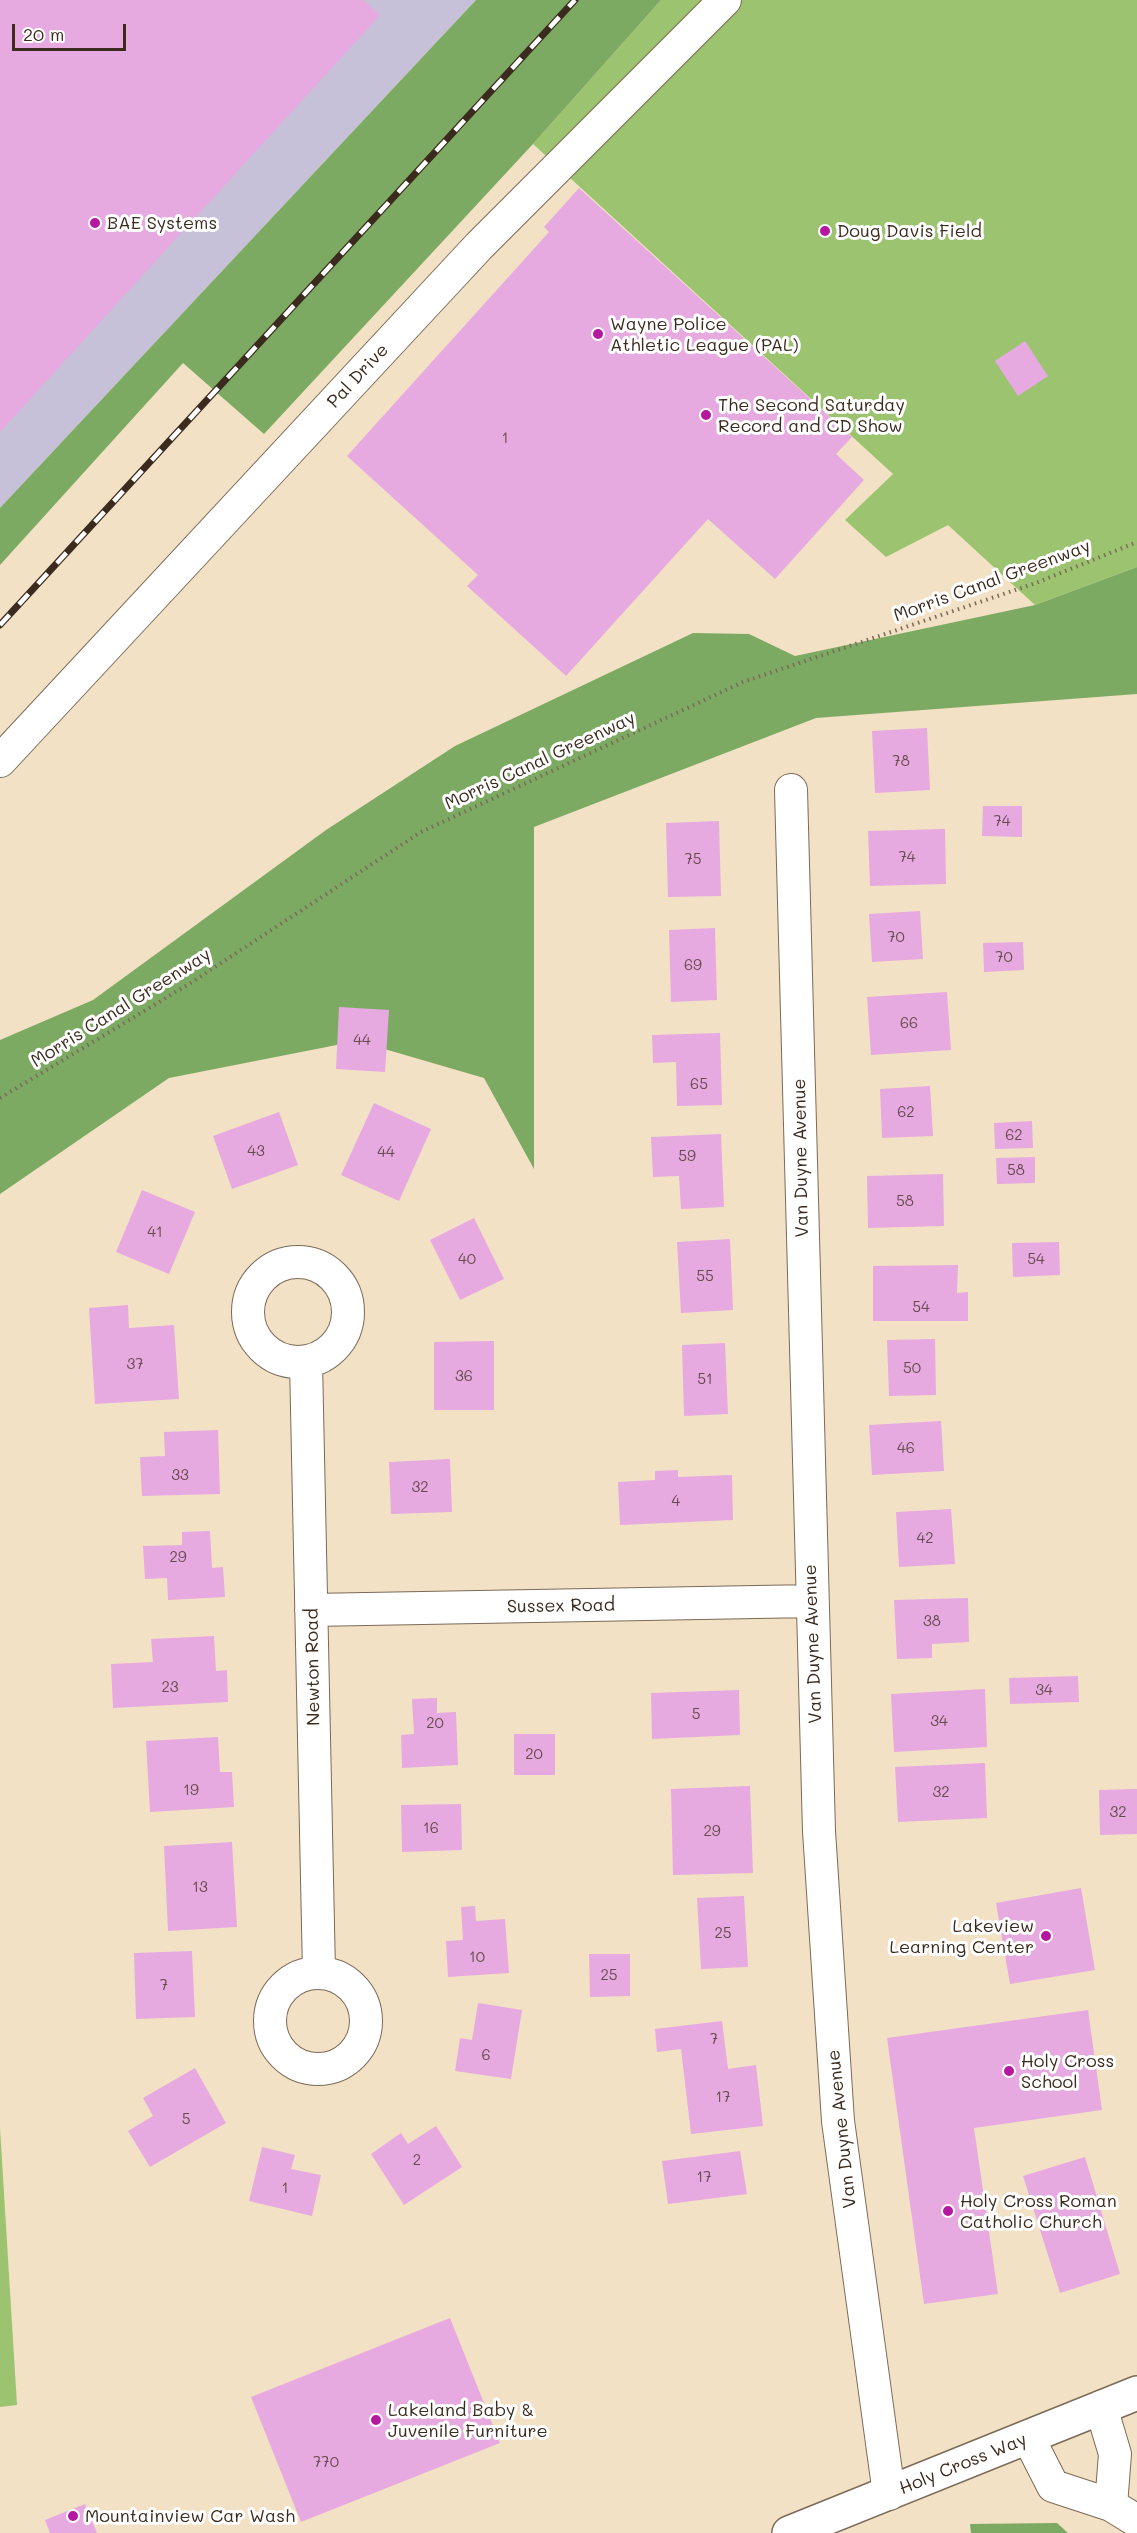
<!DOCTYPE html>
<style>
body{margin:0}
#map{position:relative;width:1137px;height:2533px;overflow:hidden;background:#f2e1c5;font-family:Mali,sans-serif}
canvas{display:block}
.scale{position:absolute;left:12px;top:24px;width:114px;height:27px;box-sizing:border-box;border:3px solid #3b2a1e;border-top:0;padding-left:8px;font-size:18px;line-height:21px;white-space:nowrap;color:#3b2a1e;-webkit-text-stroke:4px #fff;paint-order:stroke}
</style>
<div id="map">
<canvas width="1137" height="2533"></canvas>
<div class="scale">20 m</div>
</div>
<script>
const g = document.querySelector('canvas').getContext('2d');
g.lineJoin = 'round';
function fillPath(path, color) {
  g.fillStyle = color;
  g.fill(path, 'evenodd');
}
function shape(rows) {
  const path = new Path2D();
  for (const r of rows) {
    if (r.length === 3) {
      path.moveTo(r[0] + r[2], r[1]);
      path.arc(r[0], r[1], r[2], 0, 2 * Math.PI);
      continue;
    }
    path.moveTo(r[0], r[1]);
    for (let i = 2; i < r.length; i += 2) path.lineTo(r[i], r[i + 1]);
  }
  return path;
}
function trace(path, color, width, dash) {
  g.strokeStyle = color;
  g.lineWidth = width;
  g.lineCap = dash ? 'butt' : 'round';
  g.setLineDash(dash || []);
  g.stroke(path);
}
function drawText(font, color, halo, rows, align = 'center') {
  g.font = font + ' Mali,sans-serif';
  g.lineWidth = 6;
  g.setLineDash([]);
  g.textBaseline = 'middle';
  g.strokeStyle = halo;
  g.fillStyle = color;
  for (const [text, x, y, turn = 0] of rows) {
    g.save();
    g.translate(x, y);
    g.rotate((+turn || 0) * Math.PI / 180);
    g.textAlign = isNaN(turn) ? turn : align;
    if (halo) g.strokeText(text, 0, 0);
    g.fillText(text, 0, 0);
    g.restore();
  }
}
fillPath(shape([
 [0,0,476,0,0,508]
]), '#c6c0d9');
fillPath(shape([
 [661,0,1137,0,1137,567,1035,605,948,525,886,557,845,520,893,474,533,144],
 [0,2128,17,2405,0,2407]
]), '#9cc470');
fillPath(shape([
 [476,0,661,0,533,144,264,434,183,363,0,565,0,508],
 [1137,567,1137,694,816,718,534,827,534,1169,484,1078,357,1041,169,1078,0,1194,0,1040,93,1000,326,830,455,746,693,633,749,634,795,656,1035,605],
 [1057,2523,1068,2533,971,2533,970,2524]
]), '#7daa62');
fillPath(shape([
 [0,0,363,0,380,15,0,432],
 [579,188,852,437,836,454,864,480,775,579,708,519,566,676,467,586,478,575,347,456,549,232,544,227],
 [1025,341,1048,376,1018,396,995,361],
 [927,728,930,790,875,793,872,731],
 [983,806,1022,806,1022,837,982,836],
 [719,821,721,896,668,897,666,823],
 [945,829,946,884,870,886,868,831],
 [920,911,923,959,872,962,869,914],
 [715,928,717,1000,671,1002,669,930],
 [1023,942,1024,970,984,972,983,943],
 [947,992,951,1050,871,1055,867,997],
 [339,1007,389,1010,385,1072,336,1069],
 [720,1033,722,1105,677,1106,676,1062,653,1063,652,1035],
 [930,1086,933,1136,882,1138,880,1089],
 [374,1103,431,1129,399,1201,341,1175],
 [279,1112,298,1165,232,1189,213,1136],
 [1032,1121,1033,1148,995,1149,994,1123],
 [721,1134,724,1207,681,1209,679,1176,653,1177,651,1137],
 [1035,1157,1035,1183,997,1184,996,1158],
 [943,1174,944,1226,868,1228,867,1176],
 [142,1190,195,1212,169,1274,116,1252],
 [474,1218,504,1279,460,1300,430,1240],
 [730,1239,733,1310,681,1313,677,1242],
 [1059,1242,1060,1275,1013,1277,1012,1243],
 [958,1265,957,1293,968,1292,968,1321,873,1321,873,1266],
 [128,1305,129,1328,174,1325,179,1399,95,1404,89,1308],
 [935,1339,936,1395,889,1396,887,1340],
 [494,1341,494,1410,434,1410,434,1342],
 [725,1343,728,1414,684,1416,682,1345],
 [941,1421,944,1471,872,1475,869,1425],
 [218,1430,220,1494,142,1496,140,1457,165,1456,164,1432],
 [450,1459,452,1512,391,1514,389,1462],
 [678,1470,678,1477,732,1475,733,1520,620,1525,618,1482,655,1480,655,1471],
 [951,1509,955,1564,899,1567,896,1512],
 [210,1531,212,1568,223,1567,225,1597,168,1600,167,1578,145,1579,143,1546,182,1545,182,1532],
 [968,1598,969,1642,932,1644,932,1658,897,1659,894,1600],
 [214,1636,216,1671,227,1670,228,1702,113,1708,111,1664,153,1662,151,1639],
 [1078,1676,1079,1702,1010,1704,1009,1678],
 [985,1689,987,1747,894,1752,891,1694],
 [739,1690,740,1735,652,1739,651,1693],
 [437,1698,437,1713,456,1712,458,1765,402,1768,401,1735,414,1734,412,1699],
 [514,1734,555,1734,555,1775,514,1775],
 [218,1737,220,1772,232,1772,234,1807,150,1812,146,1741],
 [985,1763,987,1818,898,1822,895,1767],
 [750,1786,753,1873,673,1875,671,1789],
 [1137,1789,1137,1834,1100,1835,1099,1790],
 [461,1804,462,1850,402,1852,401,1805],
 [232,1842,237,1927,168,1931,164,1846],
 [1081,1888,1095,1970,1010,1984,996,1903],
 [744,1896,748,1967,701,1969,697,1898],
 [475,1906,476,1921,505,1919,509,1973,448,1977,446,1941,463,1940,461,1907],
 [192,1951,195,2017,136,2019,134,1953],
 [589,1954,630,1954,630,1996,590,1997],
 [478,2003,522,2010,511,2079,455,2071,460,2038,472,2040],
 [1088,2010,1102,2110,974,2128,998,2294,924,2304,887,2038],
 [722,2021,728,2069,756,2065,763,2126,691,2134,681,2049,657,2052,655,2029],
 [195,2068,226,2123,150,2167,128,2131,153,2116,143,2098],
 [436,2126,462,2167,404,2205,371,2154,401,2133,408,2144],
 [262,2147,295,2155,291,2169,321,2175,312,2216,249,2201],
 [740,2151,747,2194,668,2204,662,2161],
 [1085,2157,1120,2274,1060,2293,1023,2176],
 [450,2318,500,2443,301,2522,251,2397],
 [85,2504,97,2533,50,2533,45,2520]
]), '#e7aae0');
const minor = shape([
 [0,761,479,246,725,0],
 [791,790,819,1831,838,2121,889,2494],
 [298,1312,50],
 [306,1362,319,1972],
 [311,1610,812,1601],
 [318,2021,48],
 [1101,2407,1115,2454,1111,2505],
 [1028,2437,1053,2486,1111,2505,1137,2521]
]);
const primary = shape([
 [789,2533,1137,2393]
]);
trace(minor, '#7b6a58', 34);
trace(primary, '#7b6a58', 36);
trace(shape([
 [0,1098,189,984,421,832,743,682,1036,583,1137,542]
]), '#7b6a58', 4, [1.5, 4.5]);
trace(minor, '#fff', 32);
trace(primary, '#fff', 33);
const rail = shape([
 [0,625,575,0]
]);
trace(rail, '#3b2a1e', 7);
trace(rail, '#fff', 4.5, [14]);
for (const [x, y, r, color] of [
 [95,223,6,"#b5179e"],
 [825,231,6,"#b5179e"],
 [598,334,6,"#b5179e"],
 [706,415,6,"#b5179e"],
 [1046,1936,6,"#b5179e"],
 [1009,2071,6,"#b5179e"],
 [948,2211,6,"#b5179e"],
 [376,2420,6,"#b5179e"],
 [73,2516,6,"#b5179e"]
]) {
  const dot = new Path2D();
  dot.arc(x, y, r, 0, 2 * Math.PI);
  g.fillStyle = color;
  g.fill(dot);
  trace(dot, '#fff', 2);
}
drawText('15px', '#664a4e', null, [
 ["1",505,438],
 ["78",901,761],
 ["74",1002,821],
 ["74",907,857],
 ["75",693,859],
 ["70",896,937],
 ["70",1004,957],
 ["69",693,965],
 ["66",909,1023],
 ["44",362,1040],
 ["65",699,1084],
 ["62",906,1112],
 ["62",1014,1135],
 ["43",256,1151],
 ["44",386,1152],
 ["59",687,1156],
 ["58",1016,1170],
 ["58",905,1201],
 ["41",155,1232],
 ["40",467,1259],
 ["54",1036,1259],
 ["55",705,1276],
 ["54",921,1307],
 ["37",135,1364],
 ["50",912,1368],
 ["36",464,1376],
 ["51",705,1379],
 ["46",906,1448],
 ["33",180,1475],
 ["32",420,1487],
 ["4",676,1501],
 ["42",925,1538],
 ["29",178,1557],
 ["38",932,1621],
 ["23",170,1687],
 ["34",1044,1690],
 ["5",696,1714],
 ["34",939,1721],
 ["20",435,1723],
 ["20",534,1754],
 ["19",191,1790],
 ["32",941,1792],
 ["32",1118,1812],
 ["16",431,1828],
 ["29",712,1831],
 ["13",200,1887],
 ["25",723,1933],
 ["10",477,1957],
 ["25",609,1975],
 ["7",164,1985],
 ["7",714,2039],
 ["6",486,2055],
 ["17",723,2097],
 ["5",186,2119],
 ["2",417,2160],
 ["17",704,2177],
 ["1",285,2188],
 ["770",326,2462]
]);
drawText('18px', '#3b2a1e', '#fff', [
 ["BAE Systems",107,223],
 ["Doug Davis Field",837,231],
 ["Wayne Police",610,324],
 ["Athletic League (PAL)",610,345],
 ["The Second Saturday",718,405],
 ["Record and CD Show",718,426],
 ["Lakeview",1034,1926,"right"],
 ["Learning Center",1034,1947,"right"],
 ["Holy Cross",1021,2061],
 ["School",1021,2082],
 ["Holy Cross Roman",960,2201],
 ["Catholic Church",960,2222],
 ["Lakeland Baby &",388,2410],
 ["Juvenile Furniture",388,2431],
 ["Mountainview Car Wash",85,2516]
], 'left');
drawText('18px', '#3b2a1e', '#fff', [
 ["Pal Drive",358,376,-47],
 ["Morris Canal Greenway",992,581,-20],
 ["Morris Canal Greenway",540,761,-25],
 ["Morris Canal Greenway",121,1008,-32],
 ["Van Duyne Avenue",801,1158,-91],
 ["Sussex Road",561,1606,-1],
 ["Van Duyne Avenue",813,1644,-92],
 ["Newton Road",313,1667,-91],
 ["Van Duyne Avenue",842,2129,-96],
 ["Holy Cross Way",963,2464,-22]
]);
</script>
